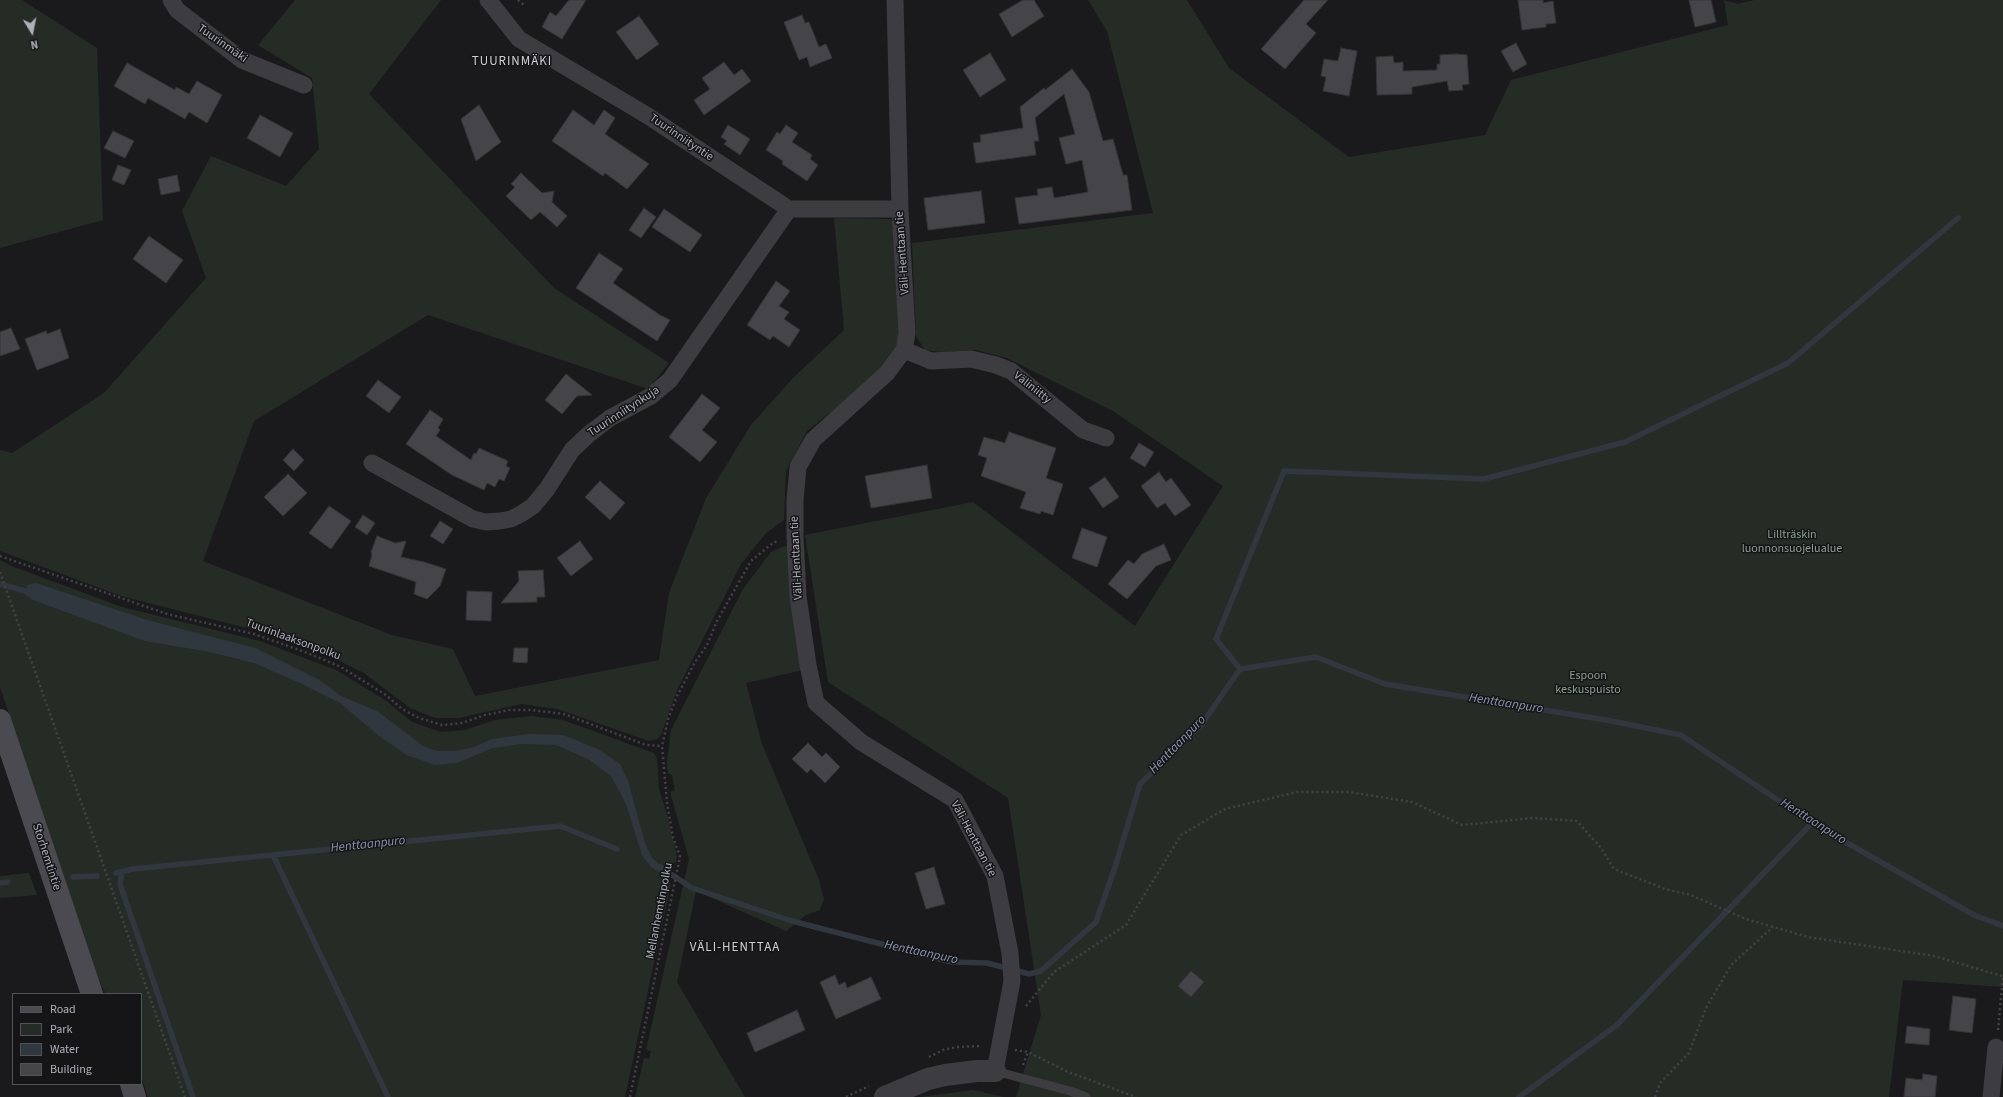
<!DOCTYPE html>
<meta charset="utf-8">
<style>
body{margin:0}
#map{position:relative;width:2003px;height:1097px;overflow:hidden;background:#1a1a1c;font-family:"Source Sans 3",sans-serif}
canvas{display:block}
.legend{position:absolute;left:12px;top:993px;width:130px;height:92px;box-sizing:border-box;background:#151517;border:1px solid #525358;margin:0;padding:5px 7px;list-style:none;font-size:12px;color:#aeb0ba}
.legend li{display:flex;align-items:center;gap:8px;height:20px}
.legend b{width:20px;border:1px solid #525358}
.north{position:absolute;left:12px;top:12px;width:40px;height:40px;-webkit-text-stroke:3px #151517;paint-order:stroke;rotate:170deg;font-size:11px;font-weight:700;line-height:16px;text-align:center;color:#aeb0ba}
.north::after{content:'';display:block;margin:auto;width:14px;height:18px;background:#aeb0ba;clip-path:polygon(50% 0,100% 100%,50% 72%,0 100%)}
</style>
<div id="map">
<canvas width="2003" height="1097"></canvas>
<ul class="legend">
<li><b style="height:5px;background:#4a4a50"></b>Road</li>
<li><b style="height:11px;background:#252c26"></b>Park</li>
<li><b style="height:11px;background:#31373f"></b>Water</li>
<li><b style="height:11px;background:#454549"></b>Building</li>
</ul>
<div class="north">N</div>
</div>
<script>
const g = document.querySelector('canvas').getContext('2d');
g.lineJoin = 'round';
function fillPath(path, color) {
  g.fillStyle = color;
  g.fill(path, 'evenodd');
}
function shape(rows) {
  const path = new Path2D();
  for (const r of rows) {
    path.moveTo(r[0], r[1]);
    for (let i = 2; i < r.length; i += 2) path.lineTo(r[i], r[i + 1]);
  }
  return path;
}
function trace(path, color, width, dash) {
  g.strokeStyle = color;
  g.lineWidth = width;
  g.lineCap = dash ? 'butt' : 'round';
  g.setLineDash(dash || []);
  g.stroke(path);
}
function drawText(font, color, halo, rows, align = 'center') {
  g.font = font + ' "Source Sans 3",sans-serif';
  g.lineWidth = 3;
  g.setLineDash([]);
  g.textBaseline = 'middle';
  g.strokeStyle = halo;
  g.fillStyle = color;
  for (const [text, x, y, turn = 0] of rows) {
    g.save();
    g.translate(x, y);
    g.rotate((+turn || 0) * Math.PI / 180);
    g.textAlign = isNaN(turn) ? turn : align;
    if (halo) g.strokeText(text, 0, 0);
    g.fillText(text, 0, 0);
    g.restore();
  }
}
fillPath(shape([
 [0,0,22,0,97,48,103,220,0,248],
 [295,0,441,0,369,94,554,288,669,363,648,389,428,315,254,421,203,561,392,635,453,649,475,696,659,660,669,593,706,498,751,425,792,379,844,330,834,218,891,219,896,227,901,323,895,352,869,382,807,431,786,471,784,520,766,533,741,564,677,690,661,735,657,739,649,741,557,709,521,704,459,718,435,718,410,708,364,673,298,641,121,596,0,551,0,450,12,453,104,393,206,278,182,211,211,156,286,186,319,149,312,78,258,45],
 [1088,0,1187,0,1229,68,1349,157,1485,135,1511,80,1728,25,1724,0,1738,4,1754,0,2003,0,2003,987,1903,980,1889,1097,1016,1097,1041,1015,1008,798,828,682,805,535,973,502,1135,626,1223,486,1113,411,1007,358,976,350,941,352,925,350,916,336,912,243,1153,213,1107,31],
 [788,545,803,670,746,683,762,744,819,880,824,899,820,910,806,915,786,931,696,891,677,982,745,1097,635,1097,644,1058,649,1059,651,1051,646,1050,689,859,670,792,675,790,672,775,668,773,667,762,671,730,743,589,771,552],
 [0,560,14,567,122,607,260,641,336,670,385,700,412,722,441,732,465,730,495,720,532,716,563,720,654,753,657,758,659,789,668,818,677,857,676,862,667,865,664,880,671,884,625,1097,148,1097,141,1077,141,994,106,994,98,979,0,687],
 [29,873,37,895,0,898,0,876],
 [973,1090,1004,1097,920,1097]
]), '#252c26');
fillPath(shape([
 [36,583,147,620,255,648,319,680,341,696,377,711,423,746,437,751,456,751,474,747,492,739,528,734,563,735,600,750,620,764,628,781,645,843,652,858,666,870,665,875,651,867,642,855,626,804,611,776,588,759,556,745,521,744,493,748,457,763,435,765,407,755,379,736,340,703,302,684,254,663,210,652,145,641,33,600,25,595,25,591,28,585]
]), '#31373f');
trace(shape([
 [0,584,32,593],
 [1240,669,1216,639,1284,471,1484,479,1625,442,1788,363,1958,218],
 [273,855,388,1097],
 [660,867,692,888,792,921,951,962,987,963,1029,974,1041,971,1096,922,1116,864,1140,784,1202,724,1240,669,1316,657,1385,684,1612,721,1681,735,1812,823,1974,915,2003,926],
 [122,872,120,884,193,1097],
 [116,873,133,869,560,826,617,849],
 [73,877,97,876],
 [0,883,8,882],
 [1519,1097,1617,1025,1812,823]
]), '#31373f', 5.5);
const building = shape([
 [569,0,586,0,562,39,542,27,550,12,556,16,569,0],
 [1023,0,1034,0,1044,16,1012,37,999,14,1023,0],
 [1304,0,1328,0,1306,24,1316,33,1285,69,1261,49,1304,0],
 [1518,0,1543,0,1543,3,1553,1,1556,23,1546,24,1546,27,1522,30,1518,0],
 [1689,0,1711,0,1716,22,1695,27,1689,0],
 [802,15,805,23,809,22,819,47,826,44,832,58,810,67,807,57,799,60,784,22,802,15],
 [639,16,659,44,637,60,616,32,639,16],
 [1516,43,1527,64,1513,72,1501,51,1516,43],
 [1341,48,1357,51,1349,96,1323,91,1326,77,1321,76,1324,59,1338,61,1341,48],
 [990,53,1006,80,980,97,963,70,990,53],
 [1456,54,1467,55,1469,84,1462,85,1463,90,1449,91,1447,81,1412,87,1412,94,1377,95,1376,57,1393,56,1394,63,1403,62,1403,71,1437,70,1437,64,1440,64,1440,55,1456,54],
 [724,62,734,75,742,69,751,81,704,115,694,100,710,89,702,78,724,62],
 [127,63,175,90,176,87,189,94,197,81,222,95,207,123,189,112,185,119,148,98,145,104,114,86,127,63],
 [1072,69,1089,92,1103,141,1113,139,1123,175,1127,175,1132,210,1019,224,1015,198,1038,195,1037,189,1052,187,1054,198,1088,192,1082,160,1066,164,1059,138,1075,134,1064,94,1035,118,1039,141,1034,141,1036,155,976,163,973,143,981,142,980,135,1023,128,1020,107,1044,88,1045,90,1072,69],
 [479,105,501,142,476,161,461,119,479,105],
 [573,110,594,125,604,110,615,118,605,134,649,164,627,189,605,173,603,176,552,141,573,110],
 [260,115,293,133,280,157,247,138,260,115],
 [728,125,750,139,740,155,724,144,727,141,721,137,728,125],
 [786,125,798,133,792,142,812,155,810,159,818,165,807,181,782,164,783,161,766,150,777,132,780,134,786,125],
 [113,131,134,141,125,158,104,148,113,131],
 [118,165,131,170,124,185,112,180,118,165],
 [521,173,542,193,554,191,552,202,567,216,557,227,540,212,531,220,506,196,515,187,511,184,521,173],
 [177,175,180,191,161,195,158,179,177,175],
 [981,191,985,223,928,230,924,198,981,191],
 [644,208,656,217,641,238,629,230,644,208],
 [664,209,702,235,690,252,652,227,664,209],
 [149,236,183,260,166,283,133,259,149,236],
 [599,253,623,269,613,283,660,315,670,320,657,341,576,288,599,253],
 [776,281,790,291,779,306,789,312,784,319,800,330,789,347,773,336,770,340,747,325,776,281],
 [11,328,20,349,0,356,0,332,11,328],
 [60,329,69,358,37,370,25,339,46,331,47,334,60,329],
 [566,374,592,395,577,396,562,414,545,400,566,374],
 [378,380,401,397,389,413,366,396,378,380],
 [702,394,720,408,702,430,717,442,700,462,669,437,702,394],
 [430,410,443,419,438,428,440,430,436,436,471,460,474,453,476,454,479,448,508,461,506,466,510,468,504,481,499,479,495,487,487,483,484,490,452,475,406,444,430,410],
 [1009,432,1056,448,1046,478,1063,484,1053,515,1041,511,1040,514,1020,508,1026,492,981,476,987,458,978,455,984,437,1005,443,1009,432],
 [1139,443,1154,452,1145,467,1130,458,1139,443],
 [293,449,304,460,294,471,283,460,293,449],
 [927,465,932,498,871,508,865,476,927,465],
 [1159,472,1166,482,1171,478,1191,505,1175,516,1165,503,1157,508,1141,486,1159,472],
 [288,474,307,493,283,516,264,497,288,474],
 [1105,477,1119,497,1103,508,1089,488,1105,477],
 [600,481,625,503,610,520,585,497,600,481],
 [329,506,351,521,331,549,309,533,329,506],
 [363,515,375,523,367,535,355,527,363,515],
 [440,521,453,529,443,544,430,536,440,521],
 [1082,528,1107,537,1097,567,1072,558,1082,528],
 [377,536,395,543,406,541,401,557,424,562,446,569,440,586,427,599,414,594,416,582,369,566,372,555,371,552,377,536],
 [580,541,593,559,571,576,557,558,580,541],
 [1164,544,1171,560,1156,566,1127,599,1108,584,1128,560,1134,564,1142,554,1164,544],
 [543,570,545,597,537,597,537,602,501,603,519,581,518,571,543,570],
 [467,591,492,592,491,621,466,620,467,591],
 [514,648,528,648,527,663,513,662,514,648],
 [808,743,822,757,826,753,840,767,825,783,811,769,807,773,792,759,808,743],
 [934,867,945,904,926,909,915,873,934,867],
 [1191,971,1204,982,1191,997,1178,986,1191,971],
 [835,975,839,985,845,982,847,988,871,977,881,999,836,1019,820,982,835,975],
 [1953,996,1976,999,1972,1033,1949,1030,1953,996],
 [797,1010,805,1030,755,1052,747,1033,797,1010],
 [1907,1026,1930,1029,1929,1045,1905,1043,1907,1026],
 [1923,1074,1937,1076,1935,1097,1904,1097,1906,1078,1922,1080,1923,1074]
]);
fillPath(building, '#454549');
trace(building, '#353438', 1);
trace(shape([
 [518,0,524,5],
 [0,556,167,614,254,634,305,652,341,667,386,695,402,709,419,718,442,725,462,723,485,715,509,710,531,710,564,714,646,745,662,746],
 [0,572,185,1097],
 [1026,1006,1054,972,1126,925,1181,835,1225,809,1297,792,1349,792,1412,802,1462,825,1533,818,1577,821,1601,848,1614,869,1665,889,1691,895,1746,919,1808,937,1934,956,2002,976],
 [1998,1030,2003,976],
 [1015,1050,1028,1052,1068,1072,1136,1097],
 [929,1057,943,1050,957,1047,982,1046],
 [1023,1065,1028,1052],
 [630,1097,680,857,673,837,667,803,662,746,668,719,677,696,695,662,707,645,717,621,751,561,774,542,779,541],
 [846,1097,869,1086],
 [1655,1097,1660,1083,1689,1053,1706,1008,1731,965,1773,927]
]), '#424247', 2.5, [2, 3]);
trace(shape([
 [995,1071,1070,1091,1086,1097]
]), '#3c3c41', 9);
trace(shape([
 [171,0,177,10,242,60,304,85],
 [488,0,519,39,648,116,789,209,900,209],
 [895,0,900,209,907,333,904,350,887,373,813,440,798,467,795,500,795,537,798,596,808,665,816,703,861,742,955,800,995,876,1010,953,1012,981,995,1071],
 [904,350,931,361,971,359,996,365,1011,371,1083,430,1106,438],
 [372,463,473,519,486,522,500,521,511,519,521,514,533,506,547,489,572,450,589,434,610,418,651,396,670,380,789,209],
 [1991,1097,1996,1047]
]), '#3c3c41', 17);
trace(shape([
 [885,1097,928,1079,945,1075,977,1071,995,1071]
]), '#3c3c41', 22);
trace(shape([
 [0,720,92,994],
 [131,1084,135,1097]
]), '#4a4a50', 22);
drawText('12px', '#aeb0ba', '#151517', [
 ["Tuurinmäki",222,44,35],
 ["Tuurinniityntie",681,138,34],
 ["Väli-Henttaan tie",903,253,-94],
 ["Väliniitty",1032,388,38],
 ["Tuurinniitynkuja",624,412,-33],
 ["Väli-Henttaan tie",797,558,-93],
 ["Tuurinlaaksonpolku",293,640,20],
 ["Väli-Henttaan tie",973,839,62],
 ["Storhemtintie",46,857,72],
 ["Mellanhemtinpolku",660,911,-79]
]);
drawText('12px', '#88a28e', '#151517', [
 ["Lillträskin",1792,535],
 ["luonnonsuojelualue",1792,549],
 ["Espoon",1588,676],
 ["keskuspuisto",1588,690]
]);
g.letterSpacing = '1px';
drawText('13px', '#cfcfd6', '#151517', [
 ["TUURINMÄKI",512,62],
 ["VÄLI-HENTTAA",735,948]
]);
g.letterSpacing = '0px';
drawText('italic 13px', '#8a98b0', '#151517', [
 ["Henttaanpuro",1506,704,9],
 ["Henttaanpuro",1178,745,-46],
 ["Henttaanpuro",1813,822,32],
 ["Henttaanpuro",368,845,-6],
 ["Henttaanpuro",921,953,12]
]);
</script>
